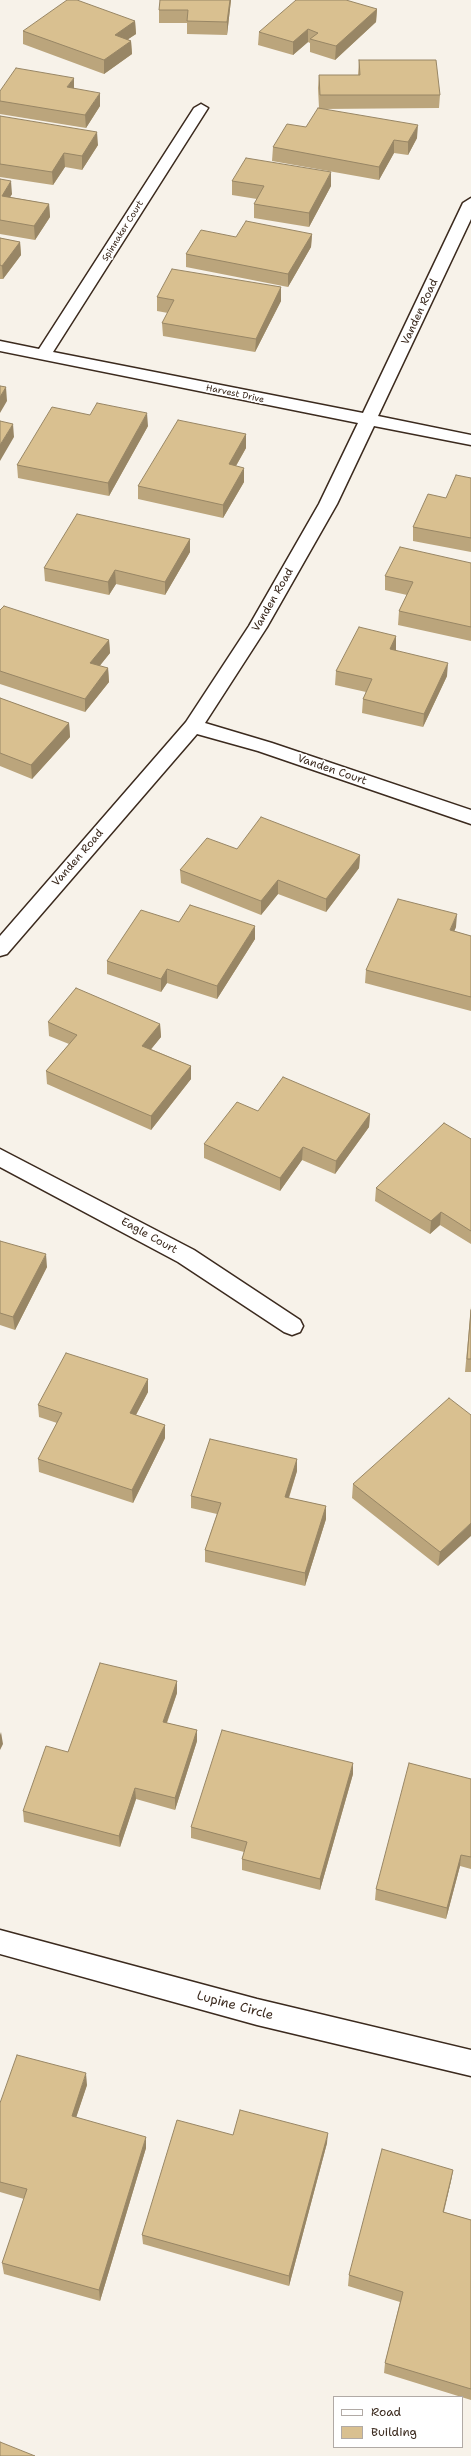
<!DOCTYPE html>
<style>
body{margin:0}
#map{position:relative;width:471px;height:2456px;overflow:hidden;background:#f7f2e9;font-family:"Shantell Sans",sans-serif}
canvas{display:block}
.legend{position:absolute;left:333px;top:2396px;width:130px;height:52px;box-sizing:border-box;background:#fff;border:1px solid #b1aaa5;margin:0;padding:5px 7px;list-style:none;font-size:12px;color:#3b2a1e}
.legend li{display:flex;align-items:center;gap:8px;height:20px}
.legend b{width:20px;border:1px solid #b1aaa5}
</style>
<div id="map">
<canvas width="471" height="2456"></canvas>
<ul class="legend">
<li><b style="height:5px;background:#fff"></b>Road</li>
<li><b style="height:11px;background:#d9c090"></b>Building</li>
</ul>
</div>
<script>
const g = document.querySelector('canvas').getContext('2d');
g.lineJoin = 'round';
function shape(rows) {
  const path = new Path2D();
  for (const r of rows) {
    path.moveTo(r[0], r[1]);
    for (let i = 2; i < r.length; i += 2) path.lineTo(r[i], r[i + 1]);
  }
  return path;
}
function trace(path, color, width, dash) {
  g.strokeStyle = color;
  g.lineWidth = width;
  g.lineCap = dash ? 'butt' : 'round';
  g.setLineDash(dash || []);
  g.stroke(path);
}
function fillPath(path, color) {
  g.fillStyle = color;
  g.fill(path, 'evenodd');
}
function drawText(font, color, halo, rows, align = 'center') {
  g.font = font + ' "Shantell Sans",sans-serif';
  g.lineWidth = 3.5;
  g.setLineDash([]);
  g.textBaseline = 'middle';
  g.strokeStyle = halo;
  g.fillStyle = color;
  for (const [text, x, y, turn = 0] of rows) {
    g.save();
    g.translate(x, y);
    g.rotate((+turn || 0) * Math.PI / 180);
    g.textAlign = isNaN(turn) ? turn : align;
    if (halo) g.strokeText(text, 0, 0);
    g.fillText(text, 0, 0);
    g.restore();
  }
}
const minor = shape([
 [201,104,208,108,53,352,363,413,463,203,471,198,471,219,378,416,471,435,471,445,374,426,337,504,267,627,205,723,272,743,471,810,471,824,258,751,197,734,7,954,0,956,0,936,186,722,249,626,319,504,358,423,0,351,0,341,39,349,194,108,201,104],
 [0,1149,194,1250,300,1320,303,1326,300,1332,292,1335,284,1332,178,1262,0,1167,0,1149],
 [0,1930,257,1999,471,2050,471,2076,257,2025,0,1954,0,1930]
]);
trace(minor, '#3b2a1e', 3);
fillPath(minor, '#fff');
fillPath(shape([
 [231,0,227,35,187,34,187,23,159,23,159,10],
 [377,9,376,22,335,60,310,52,310,43,308,42,293,55,258,45,259,32],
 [135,21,136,34,128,39,131,41,132,54,104,74,23,44,23,31],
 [359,60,440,95,439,108,322,109,417,138,408,155,394,153,379,180,272,161,273,147,306,127,319,108,318,88,319,75,358,75],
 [74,88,100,106,86,128,0,114,0,91],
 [0,116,98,145,82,170,65,167,53,185,0,177],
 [0,179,12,194,10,197,49,204,50,217,35,240,0,234],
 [232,181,331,186,309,227,254,218,254,204,257,199,232,195],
 [312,234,311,247,288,287,186,267,186,254,236,237],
 [0,238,20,242,21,255,3,279,0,279],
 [281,287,281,301,255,352,163,336,162,323,168,313,157,311,157,297],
 [148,426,109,496,18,478,17,465],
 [246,434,246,448,236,466,244,482,223,518,138,499,138,486],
 [471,478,471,552,413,541,413,527,446,498],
 [190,539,190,552,165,595,116,584,109,595,45,581,44,568],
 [471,563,471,641,398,625,399,611,407,595,385,590,385,576],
 [0,610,109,640,110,653,99,666,108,668,109,682,85,712,0,684],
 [396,636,395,650,447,676,423,727,362,713,363,699,366,692,335,685,336,671],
 [0,698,69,723,70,737,32,779,0,766],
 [237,849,360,855,359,868,326,912,278,894,261,915,181,883,180,870],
 [179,922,255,939,217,999,167,983,161,992,107,974,107,961],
 [456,927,454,931,471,936,471,1011,365,983,366,970],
 [48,1022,160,1024,161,1037,151,1049,191,1066,191,1079,151,1130,47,1084,46,1071,69,1044,49,1036],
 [370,1114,369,1127,335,1174,302,1160,280,1191,204,1158,204,1144],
 [471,1139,471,1244,440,1225,430,1234,375,1201,376,1188],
 [0,1241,47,1267,15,1330,0,1325],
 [471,1307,471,1372,465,1372],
 [148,1379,148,1392,136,1415,165,1425,165,1438,133,1503,39,1472,38,1459,57,1423,39,1417,38,1405],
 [471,1415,438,1566,352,1498,353,1484],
 [297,1459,297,1471,289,1498,326,1506,326,1519,305,1586,205,1562,205,1550,217,1514,191,1508,191,1496],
 [177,1681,177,1693,167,1723,197,1730,197,1741,175,1810,136,1799,120,1847,24,1822,23,1811,68,1752],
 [353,1774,320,1890,242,1870,242,1859,244,1852,191,1838,191,1827],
 [471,1779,471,1869,460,1866,446,1919,375,1900,376,1889],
 [87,2085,76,2117,146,2148,100,2301,4,2274,2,2263,24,2199,0,2192,0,2103],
 [233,2135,327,2143,289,2286,143,2244,142,2235],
 [453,2170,451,2181,444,2212,471,2220,471,2400,384,2373,385,2363,400,2302,348,2286,349,2275]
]), '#bba57c');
fillPath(shape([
 [230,0,231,0,227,35,227,22],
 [377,9,376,22,335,60,336,46],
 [135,21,136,34,115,48,115,35],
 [308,29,308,42,293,55,293,42],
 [131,41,132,54,104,74,104,60],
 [74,78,74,91,67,87],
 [100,93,100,106,86,128,85,115],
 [418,125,417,138,408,155,408,142],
 [97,132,98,145,82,170,82,156],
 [394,140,394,153,379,180,379,167],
 [64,153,65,167,53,185,52,172],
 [331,172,331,186,309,227,309,213],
 [11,181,12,194,3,209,2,196],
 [49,204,50,217,35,240,34,226],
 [312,234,311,247,288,287,288,274],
 [20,242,21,255,3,279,2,266],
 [281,287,281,301,255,352,256,339],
 [6,387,7,401,0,413,0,397],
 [147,413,148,426,109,496,108,483],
 [13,424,14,437,0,461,0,445],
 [246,434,246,448,229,478,229,464],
 [244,468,244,482,223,518,223,505],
 [190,539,190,552,165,595,165,582],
 [115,570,116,584,109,595,108,582],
 [396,636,396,650,389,663,390,649],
 [109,640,110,653,91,677,90,663],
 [448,663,447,676,423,727,424,714],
 [108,668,109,682,85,712,85,699],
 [69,723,70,737,32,779,31,765],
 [360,855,359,868,326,912,326,899],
 [278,880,278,894,261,915,261,901],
 [457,914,456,927,449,944,450,930],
 [255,926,255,939,217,999,217,986],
 [167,969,167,983,161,992,161,979],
 [160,1024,161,1037,143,1059,142,1046],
 [191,1066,191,1079,151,1130,151,1116],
 [370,1114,369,1127,335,1174,336,1161],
 [303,1147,302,1160,280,1191,280,1178],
 [441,1212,440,1225,430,1234,431,1221],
 [46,1254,47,1267,15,1330,13,1317],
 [148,1379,148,1392,130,1426,130,1413],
 [165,1425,165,1438,133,1503,132,1490],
 [297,1459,297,1471,285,1509,285,1497],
 [326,1506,326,1519,305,1586,305,1573],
 [471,1523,471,1536,438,1566,440,1552],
 [177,1681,177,1693,163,1733,163,1722],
 [197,1730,197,1741,175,1810,175,1798],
 [1,1732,3,1744,0,1750,0,1735],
 [353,1763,353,1774,320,1890,320,1879],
 [135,1788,136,1799,120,1847,119,1836],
 [461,1855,460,1866,446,1919,447,1908],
 [86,2073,87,2085,73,2127,72,2116],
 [328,2133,327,2143,289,2286,289,2276],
 [146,2137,146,2148,100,2301,99,2290],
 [453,2170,451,2181,441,2222,443,2212]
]), '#988665');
const building = shape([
 [67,0,77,0,135,21,115,35,131,41,104,60,23,31,67,0],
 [160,0,230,0,227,22,187,21,188,10,159,10,160,0],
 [296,0,346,0,377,9,336,46,310,39,318,33,308,29,293,42,259,32,296,0],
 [359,60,436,60,440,95,320,95,319,75,360,75,359,60],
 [16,68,74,78,67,87,100,93,85,115,0,101,0,91,16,68],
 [318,108,418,125,408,142,394,140,379,167,273,147,287,124,306,127,318,108],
 [0,116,97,132,82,156,64,153,52,172,0,164,0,116],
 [246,158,331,172,309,213,254,204,264,186,232,181,246,158],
 [0,179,11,181,2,196,49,204,34,226,0,220,0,179],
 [246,221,312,234,288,274,186,254,201,230,236,237,246,221],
 [0,238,20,242,2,266,0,265,0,238],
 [172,269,281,287,256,339,162,323,174,300,157,297,172,269],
 [0,386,6,387,0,397,0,386],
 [97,403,147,413,108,483,17,465,52,407,90,415,97,403],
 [178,420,246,434,229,464,244,468,223,505,138,486,178,420],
 [0,421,13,424,0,445,0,421],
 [456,475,471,478,471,538,413,527,428,494,446,498,456,475],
 [77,514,190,539,165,582,115,570,108,582,44,568,77,514],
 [400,547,471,563,471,627,399,611,413,582,385,576,400,547],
 [4,606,109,640,90,663,108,668,85,699,0,671,0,610,4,606],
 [359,627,396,636,390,649,448,663,424,714,363,699,372,679,336,671,359,627],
 [0,698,69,723,31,765,0,753,0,698],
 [261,817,360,855,326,899,278,880,261,901,180,870,207,838,237,849,261,817],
 [398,899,457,914,450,930,471,936,471,997,366,970,398,899],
 [190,905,255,926,217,986,167,969,161,979,107,961,141,910,179,922,190,905],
 [76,988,160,1024,142,1046,191,1066,151,1116,46,1071,77,1035,48,1022,76,988],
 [283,1077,370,1114,336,1161,303,1147,280,1178,204,1144,237,1102,258,1111,283,1077],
 [444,1123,471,1139,471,1231,441,1212,431,1221,376,1188,444,1123],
 [0,1241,46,1254,13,1317,0,1313,0,1241],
 [471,1310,471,1359,467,1359,471,1310],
 [66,1353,148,1379,130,1413,165,1425,132,1490,38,1459,62,1413,38,1405,66,1353],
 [449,1398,471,1415,471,1523,440,1552,353,1484,449,1398],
 [210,1439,297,1459,285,1497,326,1506,305,1573,205,1550,221,1503,191,1496,210,1439],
 [100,1663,177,1681,163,1722,197,1730,175,1798,135,1788,119,1836,23,1811,46,1746,68,1752,100,1663],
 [222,1730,353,1763,320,1879,242,1859,247,1842,191,1827,222,1730],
 [409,1763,471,1779,471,1857,461,1855,447,1908,376,1889,409,1763],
 [17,2055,86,2073,72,2116,146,2137,99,2290,2,2263,27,2189,0,2182,0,2103,17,2055],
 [240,2110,328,2133,289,2276,142,2235,177,2120,233,2135,240,2110],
 [382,2149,453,2170,443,2212,471,2220,471,2389,385,2363,403,2292,349,2275,382,2149],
 [0,2442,35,2456,0,2456,0,2442]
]);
fillPath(building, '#d9c090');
trace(building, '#988665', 1);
drawText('9px', '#3b2a1e', '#fff', [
 ["Spinnaker Court",123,231,-58],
 ["Harvest Drive",235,394,12]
]);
drawText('11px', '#3b2a1e', '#fff', [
 ["Vanden Road",420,312,-65],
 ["Vanden Road",273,600,-60],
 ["Vanden Court",332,770,19],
 ["Vanden Road",78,858,-49],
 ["Eagle Court",149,1236,29]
]);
drawText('13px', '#3b2a1e', '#fff', [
 ["Lupine Circle",235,2006,15]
]);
</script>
